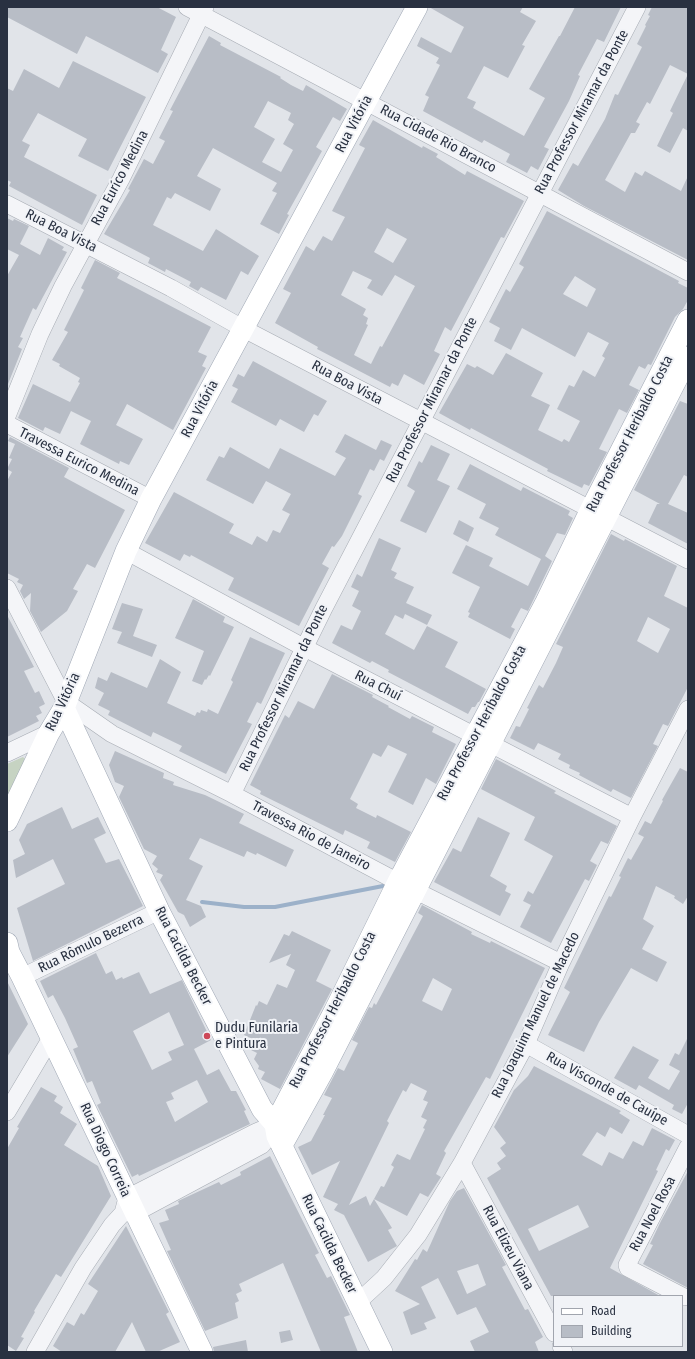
<!DOCTYPE html>
<meta charset="utf-8">
<style>
body{margin:0}
#map{position:relative;width:695px;height:1359px;overflow:hidden;background:#e1e4e9;font-family:"Fira Sans Condensed",sans-serif}
canvas{display:block}
.frame{position:absolute;inset:0;border:8px solid #293141;pointer-events:none}
.legend{position:absolute;left:553px;top:1295px;width:130px;height:52px;box-sizing:border-box;background:#f1f3f7;border:1px solid #a1a5ae;margin:0;padding:5px 7px;list-style:none;font-size:12px;color:#293141}
.legend li{display:flex;align-items:center;gap:8px;height:20px}
.legend b{width:20px;border:1px solid #a1a5ae}
</style>
<div id="map">
<canvas width="695" height="1359"></canvas>
<div class="frame"></div>
<ul class="legend">
<li><b style="height:5px;background:#fff"></b>Road</li>
<li><b style="height:11px;background:#b8bdc6"></b>Building</li>
</ul>
</div>
<script>
const g = document.querySelector('canvas').getContext('2d');
g.lineJoin = 'round';
function fillPath(path, color) {
  g.fillStyle = color;
  g.fill(path, 'evenodd');
}
function shape(rows) {
  const path = new Path2D();
  for (const r of rows) {
    path.moveTo(r[0], r[1]);
    for (let i = 2; i < r.length; i += 2) path.lineTo(r[i], r[i + 1]);
  }
  return path;
}
function trace(path, color, width, dash) {
  g.strokeStyle = color;
  g.lineWidth = width;
  g.lineCap = dash ? 'butt' : 'round';
  g.setLineDash(dash || []);
  g.stroke(path);
}
function drawText(font, color, halo, rows, align = 'center') {
  g.font = font + ' "Fira Sans Condensed",sans-serif';
  g.lineWidth = 4;
  g.setLineDash([]);
  g.textBaseline = 'middle';
  g.strokeStyle = halo;
  g.fillStyle = color;
  for (const [text, x, y, turn = 0] of rows) {
    g.save();
    g.translate(x, y);
    g.rotate((+turn || 0) * Math.PI / 180);
    g.textAlign = isNaN(turn) ? turn : align;
    if (halo) g.strokeText(text, 0, 0);
    g.fillText(text, 0, 0);
    g.restore();
  }
}
fillPath(shape([
 [23,757,25,759,7,800,7,764]
]), '#c6d3c2');
trace(shape([
 [202,902,244,907,275,907,383,886]
]), '#9cb1c9', 4);
fillPath(shape([
 [7,7,157,7,176,17,161,50,168,54,158,73,86,36,77,54,7,17],
 [429,7,523,7,520,12,536,21,522,45,525,46,508,78,484,66,467,98,476,102,473,108,524,136,545,98,529,89,559,36,560,36,575,7,621,7,604,42,597,39,578,75,580,76,569,101,544,147,549,149,538,170,531,166,527,173,506,162,510,154,484,140,482,143,423,111,429,97,425,95,440,65,436,63,439,58,417,46,421,37,451,53,464,27],
 [652,7,688,7,688,131,683,128,670,153,657,146,673,113,670,111,688,74,670,65,650,104,647,102,636,122,640,124,635,133,631,133,605,180,625,192,635,172,642,176,645,171,681,191,688,176,688,260,584,206,558,190,573,163,578,166,605,119,615,94,618,95,642,47,637,44,646,26,645,25,650,16,648,15],
 [209,36,221,43,220,45,281,77,280,78,291,85,303,91,306,85,347,109,340,121,333,117,316,147,322,151,287,214,289,215,279,234,260,224,277,193,272,191,277,183,213,148,197,176,221,189,210,211,175,193,171,199,167,197,153,225,203,251,216,229,259,256,248,275,241,271,226,300,201,287,198,291,189,286,191,282,166,269,165,272,148,263,150,258,104,234,130,190,128,189,144,159,153,164,165,141,159,138,173,111,170,110],
 [268,101,291,113,288,120,294,124,283,144,293,150,281,172,262,162,275,139,254,127],
 [73,61,146,97,108,171,78,156,87,139,38,113,22,141,30,145,24,157,97,195,82,225,9,186,11,182,7,180,7,88,13,91,24,69,59,88],
 [373,120,422,148,423,146,438,154,436,157,465,175,467,171,524,201,504,238,501,237,451,331,445,327,434,351,440,354,424,385,404,374,398,386,392,383,390,387,317,349,318,347,275,323,291,293,283,289,306,246,314,251,323,236,332,241,345,217,332,211,365,148,359,145],
 [387,228,407,239,393,263,374,252],
 [353,271,372,280,367,288,382,296,395,275,415,286,382,347,380,346,371,364,354,355,368,325,366,324,368,318,363,315,366,309,341,295],
 [547,211,679,281,678,283,688,288,688,300,683,309,675,317,651,365,648,364,645,369,639,366,629,385,639,390,627,413,619,409,599,449,607,452,589,486,584,484,582,488,547,471,548,469,471,428,470,430,439,413,467,364,475,368,477,366,493,375,506,353,543,373,531,396,550,405,538,430,562,442,564,439,569,442,580,421,557,409,569,385,574,387,583,370,595,377,605,358,602,356,609,343,588,332,575,357,522,328,511,350,494,341,500,328,489,322,506,289,510,292,524,267,519,264],
 [575,276,596,289,587,307,563,294],
 [7,218,13,221,14,219,29,226,20,244,40,255,48,238,64,247,62,250,67,252,36,310,33,308,20,337,23,338,18,347,22,349,8,384,7,276,19,255,7,249],
 [95,260,120,273,117,278,211,327,198,352,207,356,202,366,206,368,173,430,127,404,116,425,143,439,129,465,120,461,119,464,80,444,91,421,71,411,60,434,45,427,43,431,18,418,33,384,70,402,80,383,78,382,80,378,59,366,60,364,52,360,68,332,64,330,84,290,81,288],
 [253,361,327,401,318,416,314,414,304,432,280,419,276,426,231,402,238,389,232,386,238,374,244,377],
 [680,401,688,404,688,477,684,475,668,504,688,513,688,544,648,523,657,504,660,504,634,490],
 [345,434,376,450,381,440,392,445,384,461,380,459,374,471,370,469,358,494,362,496,342,536,334,547,332,546,322,564,329,568,299,626,228,590,234,578,191,555,190,557,184,554,180,561,145,543,174,492,234,524,229,533,252,545,257,536,267,542,273,530,280,533,290,514,282,510,291,494,266,481,253,504,206,480,219,456,224,458,230,447,269,469,280,448,335,476,346,458,335,452],
 [10,437,69,468,64,477,125,510,95,568,87,564,73,589,78,591,67,611,41,632,30,611,31,593,24,599,20,591,23,585,17,582,19,579,7,573,7,481,12,472,7,469,12,459,9,458,15,444,8,441],
 [431,445,450,454,437,480,450,486,426,533,400,521,415,491,407,486,419,461,422,463],
 [470,464,521,491,523,487,570,511,568,515,573,518,565,535,557,533,545,556,552,561,528,611,521,608,511,627,515,629,510,639,468,617,470,613,468,612,480,587,452,573,466,545,493,558,489,566,528,586,541,559,495,535,499,528,479,518,486,504,457,489],
 [459,520,474,528,468,542,453,534],
 [611,534,624,541,625,539,677,566,664,596,688,608,688,687,668,726,663,724,653,744,658,746,631,798,613,789,611,792,579,775,580,773,569,768,570,765,558,759,561,754,538,743,534,750,510,738,516,726,520,727,529,709,527,708,539,685,543,688,556,663,563,647,556,644],
 [648,617,670,629,658,653,637,641],
 [379,538,401,548,391,570,397,573,394,578,414,587,406,603,432,615,427,625,405,614,403,619,395,615,385,634,414,650,427,626,458,642,445,667,486,689,479,702,478,702,475,707,472,707,468,714,388,672,389,670,372,661,370,663,332,643,341,625,352,630,361,611,352,606,359,591,351,587,357,574,362,577],
 [193,599,225,617,223,622,234,627,210,676,209,675,206,680,205,679,202,685,192,681,204,651,175,638],
 [122,603,143,609,133,636,157,645,152,657,117,643,122,632,112,629],
 [7,615,34,667,24,671,35,693,39,691,45,704,39,707,42,713,36,716,39,721,7,737],
 [250,637,285,653,261,704,257,702,247,722,252,724,226,774,179,751,182,746,153,732,151,737,108,715,110,711,98,705,104,693,95,688,98,677,107,681,111,672,147,688,160,659,181,672,167,703,195,716,197,712,200,713,201,710,207,712,208,709,218,714,233,682,231,680],
 [332,674,373,695,372,697,389,706,388,707,410,719,412,716,434,727,432,732,456,744,436,784,426,778,413,805,388,792,407,754,388,745,381,757,373,753,350,799,358,804,356,808,376,818,377,815,411,832,395,862,367,848,370,842,345,830,343,835,260,794,261,791,250,785,285,715,289,718,298,701,314,709],
 [115,751,164,773,163,778,174,782,173,785,205,795,244,814,239,823,294,850,286,867,257,853,256,855,247,851,244,857,200,838,189,859,203,866,186,900,201,906,206,917,190,927,184,915,178,912,160,880,163,875,156,872,158,869,152,864,157,856,144,849,119,797,124,786,115,782,109,765],
 [496,759,556,791,554,793,617,826,608,844,601,841,590,861,597,865,589,881,585,879,551,943,520,927,531,905,523,901,528,891,533,894,553,856,524,840,535,817,481,789],
 [680,768,688,772,688,896,683,904,674,898,675,896,656,886,643,919,654,926,642,949,667,962,657,982,631,968,599,1022,584,1052,548,1035,570,992,564,988,609,896,611,897,621,877,619,876,628,858,631,860,644,837,638,834,645,821,651,824,663,801,662,800],
 [62,807,72,829,98,817,106,833,94,839,106,863,119,859,143,906,33,961,17,908,65,884,53,859,16,878,13,860,25,854,19,840,27,824],
 [478,817,510,833,490,876,507,886,505,891,511,894,500,916,434,882,453,848,461,852],
 [422,905,472,932,471,934,490,943,491,941,545,968,490,1079,486,1077,444,1151,446,1153,436,1174,441,1177,428,1197,420,1193,407,1216,374,1199,381,1186,384,1187,394,1167,391,1165,397,1154,410,1160,425,1129,423,1128,427,1120,421,1117,428,1102,423,1100,427,1091,411,1083,406,1092,403,1090,387,1121,389,1123,349,1205,366,1196,370,1206,374,1199,392,1228,388,1230,397,1246,368,1262,344,1215,334,1210,338,1204,323,1197,340,1161,312,1175,298,1147,311,1141,325,1115,323,1115,332,1098,324,1095,338,1068,344,1071,358,1043,352,1040,369,1007,372,1008,374,1003,376,1005,423,916,418,913],
 [433,978,452,989,442,1011,422,1001],
 [292,931,331,950,316,981,332,989,280,1089,261,1079,265,1072,258,1069,259,1066,254,1059,257,1053,251,1050,255,1040,244,1035,256,1005,257,1006,259,1001,267,1005,277,984,287,988,295,970,286,965,291,954,269,963,284,934,289,936],
 [96,953,106,974,112,971,116,980,122,977,123,979,139,972,150,994,182,980,211,1040,194,1049,207,1075,219,1069,231,1091,236,1091,246,1110,244,1111,250,1124,139,1176,138,1174,132,1177,97,1105,101,1103,92,1081,87,1083,73,1049,78,1047,65,1018,53,995,48,998,40,981],
 [169,1012,184,1045,168,1052,172,1060,152,1070,133,1031],
 [197,1080,208,1102,175,1122,166,1102,174,1099,171,1093],
 [7,981,28,1024,7,1057],
 [688,1037,688,1103,682,1114,672,1109,674,1105,639,1085,636,1090,614,1078,633,1046,659,1060,648,1078,669,1090,680,1071,669,1065,675,1053,679,1055],
 [534,1066,621,1111,619,1113,630,1120,622,1134,610,1127,605,1137,597,1132,582,1155,602,1166,609,1152,623,1159,633,1141,643,1146,652,1128,675,1140,669,1151,666,1149,656,1170,658,1171,610,1268,660,1296,551,1296,487,1178,501,1169,497,1163,506,1156,500,1148,506,1143,494,1127,514,1090,528,1076],
 [578,1205,589,1227,539,1251,528,1229],
 [41,1087,57,1096,54,1101,63,1107,60,1113,77,1124,64,1145,98,1166,111,1196,61,1277,56,1274,34,1311,35,1312,21,1337,24,1338,16,1351,7,1345,7,1149,19,1128,17,1127],
 [270,1156,319,1253,315,1255,327,1278,331,1276,350,1315,344,1317,358,1352,321,1352,283,1263,239,1284,242,1291,236,1294,239,1301,235,1303,238,1318,205,1331,167,1251,171,1250,159,1223,169,1220,165,1210,179,1204,178,1201,219,1182,221,1185,241,1175,240,1172],
 [688,1171,688,1288,643,1264,653,1245,650,1244,661,1221],
 [464,1188,506,1265,502,1267,525,1310,528,1309,543,1337,535,1342,539,1352,475,1352,470,1341,489,1332,476,1307,457,1315,438,1278,421,1287,436,1318,424,1323,427,1329,411,1335,403,1312,420,1304,395,1291,415,1259,417,1260,423,1249,427,1252,450,1201,457,1191],
 [478,1264,486,1285,467,1294,457,1271],
 [126,1226,169,1312,166,1314,180,1342,157,1352,146,1352,132,1322,115,1352,62,1352,53,1346,67,1322,74,1326,81,1313,84,1315,98,1291,88,1284],
 [290,1330,293,1340,281,1343,279,1332],
 [246,1340,248,1352,214,1352,213,1347]
]), '#b8bdc6');
const minor = shape([
 [187,7,688,272],
 [7,204,171,288,244,329,688,560],
 [7,416,40,334,63,286,121,179,205,7],
 [7,424,151,499],
 [126,551,303,647,632,817],
 [7,588,66,702,112,734,232,794,398,882,561,963],
 [7,753,49,733],
 [232,794,324,608,637,7],
 [22,977,159,911],
 [526,1044,688,1135],
 [7,1112,51,1038],
 [462,1163,554,1333],
 [123,1213,135,1213,262,1145,270,1135,275,1124],
 [684,1297,628,1268,627,1265,688,1147],
 [357,1303,384,1278,418,1235,462,1163,526,1044,561,963,632,817,688,709],
 [561,1346,564,1352],
 [35,1352,83,1268,112,1225,123,1213,127,1198,256,1132,275,1124]
]);
const major = shape([
 [64,708,159,911,262,1109,275,1124,277,1136,382,1352],
 [7,821,49,733,64,708,126,551,151,499,417,7],
 [7,943,9,952,22,977,202,1352],
 [275,1124,334,1012,398,882,545,604,591,509,688,320],
 [282,1145,322,1073,688,357]
]);
trace(minor, '#a6abb3', 18);
trace(major, '#a0a8b5', 22);
trace(minor, '#f4f5f8', 17);
trace(major, '#fff', 21);
for (const [x, y, r, color] of [
 [207,1036,4,"#cd4858"]
]) {
  const dot = new Path2D();
  dot.arc(x, y, r, 0, 2 * Math.PI);
  g.fillStyle = color;
  g.fill(dot);
  trace(dot, '#f1f3f7', 1.5);
}
drawText('14px', '#293141', '#f1f3f7', [
 ["Rua Professor Miramar da Ponte",582,112,-62],
 ["Rua Vitória",354,124,-62],
 ["Rua Cidade Rio Branco",438,139,28],
 ["Rua Euríco Medina",120,178,-62],
 ["Rua Boa Vista",61,231,27],
 ["Rua Boa Vista",347,383,28],
 ["Rua Professor Miramar da Ponte",432,400,-63],
 ["Rua Vitória",200,409,-62],
 ["Rua Professor Heribaldo Costa",630,434,-63],
 ["Travessa Eurico Medina",79,462,27],
 ["Rua Chuí",378,686,27],
 ["Rua Professor Miramar da Ponte",284,688,-64],
 ["Rua Vitória",63,702,-65],
 ["Rua Professor Heribaldo Costa",482,723,-62],
 ["Travessa Rio de Janeiro",311,836,28],
 ["Rua Rômulo Bezerra",91,944,-26],
 ["Rua Cacilda Becker",183,956,63],
 ["Rua Professor Heribaldo Costa",333,1010,-63],
 ["Rua Joaquim Manuel de Macedo",536,1015,-64],
 ["Rua Visconde de Cauípe",607,1089,29],
 ["Rua Diogo Correia",105,1150,65],
 ["Rua Noel Rosa",653,1214,-62],
 ["Rua Cacilda Becker",329,1244,64],
 ["Rua Elizeu Viana",508,1248,62]
]);
drawText('14px', '#293141', '#f1f3f7', [
 ["Dudu Funilaria",215,1028],
 ["e Pintura",215,1044]
], 'left');
</script>
